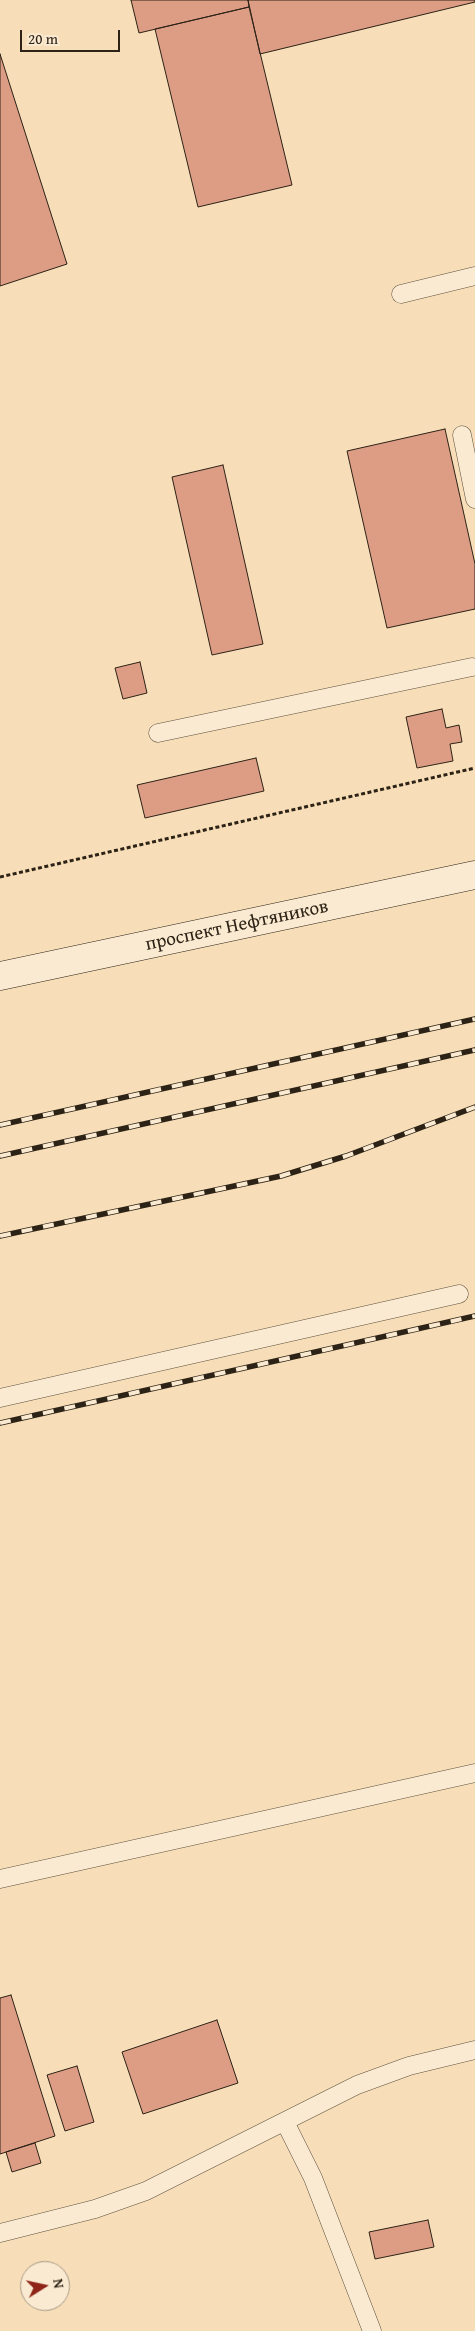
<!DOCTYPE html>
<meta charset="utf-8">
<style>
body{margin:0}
#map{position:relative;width:475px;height:2331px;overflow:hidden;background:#f7deb8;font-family:"Gentium Book Plus",serif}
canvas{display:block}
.north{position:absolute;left:20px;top:2261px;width:50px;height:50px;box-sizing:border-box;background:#faead1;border:1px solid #a89a86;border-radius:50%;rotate:80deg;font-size:14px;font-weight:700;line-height:20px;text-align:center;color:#2c2215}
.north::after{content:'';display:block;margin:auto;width:18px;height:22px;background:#8f2418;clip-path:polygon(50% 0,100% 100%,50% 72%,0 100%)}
.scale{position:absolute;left:20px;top:30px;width:100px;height:22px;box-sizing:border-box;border:2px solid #2c2215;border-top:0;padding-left:6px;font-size:15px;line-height:18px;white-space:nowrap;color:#2c2215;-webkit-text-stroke:4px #faead1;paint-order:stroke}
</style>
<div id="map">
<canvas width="475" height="2331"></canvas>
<div class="north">N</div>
<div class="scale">20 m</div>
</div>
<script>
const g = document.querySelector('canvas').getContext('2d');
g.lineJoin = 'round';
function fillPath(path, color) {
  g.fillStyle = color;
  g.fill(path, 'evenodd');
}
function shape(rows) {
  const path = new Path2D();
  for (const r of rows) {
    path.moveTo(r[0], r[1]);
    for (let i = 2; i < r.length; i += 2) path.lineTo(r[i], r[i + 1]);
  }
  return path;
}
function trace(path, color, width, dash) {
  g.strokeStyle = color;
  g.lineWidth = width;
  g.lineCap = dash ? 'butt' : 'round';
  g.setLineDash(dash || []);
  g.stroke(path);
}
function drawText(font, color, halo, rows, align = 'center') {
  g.font = font + ' "Gentium Book Plus",serif';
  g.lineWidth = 4.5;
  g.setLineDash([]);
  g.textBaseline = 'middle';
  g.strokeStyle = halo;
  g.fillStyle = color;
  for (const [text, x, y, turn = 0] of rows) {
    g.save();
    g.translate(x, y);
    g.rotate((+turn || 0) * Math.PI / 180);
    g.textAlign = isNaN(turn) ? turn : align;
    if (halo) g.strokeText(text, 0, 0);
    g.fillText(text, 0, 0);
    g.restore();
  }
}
const building = shape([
 [131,0,248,0,249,7,139,33,131,0],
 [248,0,475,0,475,2,260,54,248,0],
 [249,7,292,185,198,207,155,29,249,7],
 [0,54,67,264,0,286,0,54],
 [445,429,475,564,475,609,387,628,347,451,445,429],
 [223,465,263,644,212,655,172,477,223,465],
 [140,662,147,693,123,699,115,668,140,662],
 [442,709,446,728,459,725,462,742,450,744,453,761,417,768,406,717,442,709],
 [256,758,264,791,145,818,137,785,256,758],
 [11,1995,55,2136,0,2154,0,1998,11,1995],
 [217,2020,238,2083,143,2114,122,2052,217,2020],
 [77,2066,94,2122,65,2131,47,2075,77,2066],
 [35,2143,41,2163,12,2172,6,2152,35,2143],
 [428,2220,434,2247,375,2259,369,2232,428,2220]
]);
fillPath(building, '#dd9d85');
trace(building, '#2c2215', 1);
const lane = shape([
 [401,294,475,276],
 [462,435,475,499],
 [158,733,472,667],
 [0,1398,459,1294],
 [0,1879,475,1773],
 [285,2122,313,2178,372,2331],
 [0,2233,95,2209,146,2191,357,2085,409,2066,475,2050]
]);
const secondary = shape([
 [0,976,475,875]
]);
trace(lane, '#5f513e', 19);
trace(secondary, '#2c2215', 29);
trace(shape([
 [0,877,475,768]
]), '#2c2215', 3, [4, 2.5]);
trace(lane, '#faead1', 18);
trace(secondary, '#faead1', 28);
const rail = shape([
 [0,1125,475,1019],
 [0,1156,475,1050],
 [0,1236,281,1176,346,1156,475,1107],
 [0,1423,475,1316]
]);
trace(rail, '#2c2215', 5.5);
trace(rail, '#faead1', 4, [11]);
drawText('19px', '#2c2215', '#faead1', [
 ["проспект Нефтяников",237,926,-12]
]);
</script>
